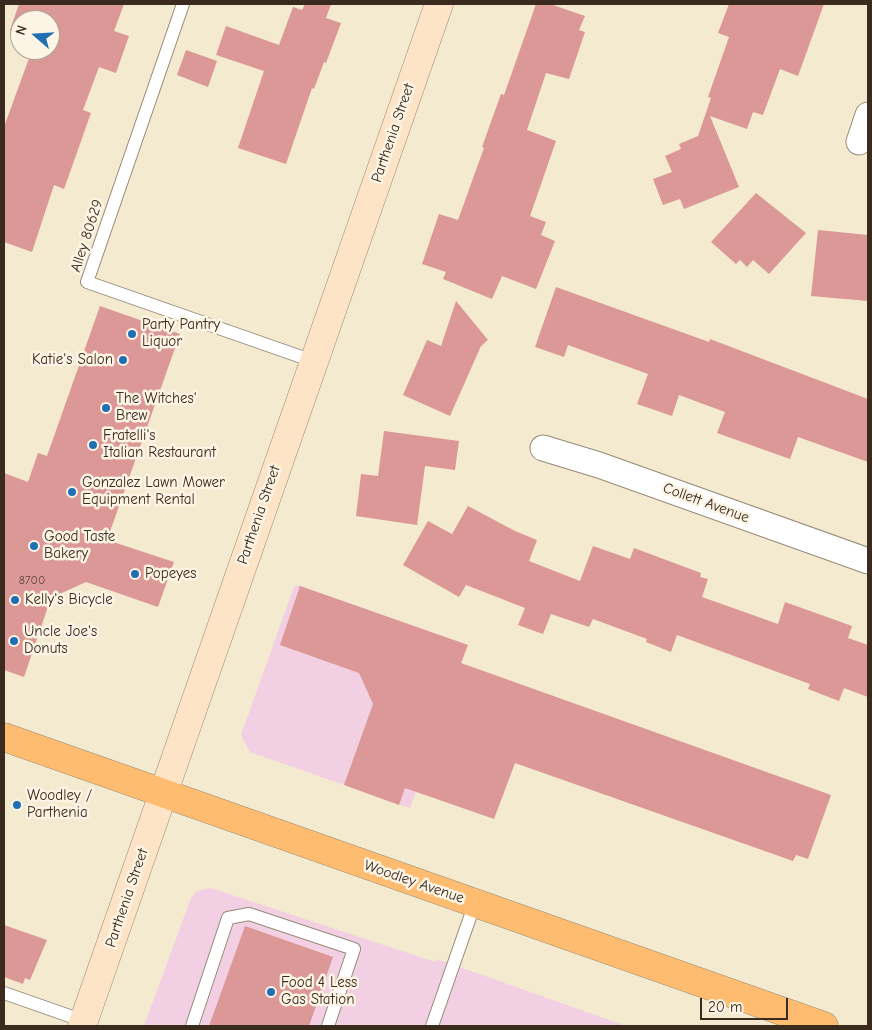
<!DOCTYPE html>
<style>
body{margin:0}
#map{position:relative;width:872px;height:1030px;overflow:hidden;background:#f3ead0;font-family:"Comic Neue",sans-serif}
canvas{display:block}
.frame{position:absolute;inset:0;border:5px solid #3b2a1e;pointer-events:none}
.north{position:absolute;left:10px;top:10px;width:50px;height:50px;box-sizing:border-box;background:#fcf5e5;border:1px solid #afa495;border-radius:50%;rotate:289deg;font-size:14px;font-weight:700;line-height:20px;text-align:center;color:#3b2a1e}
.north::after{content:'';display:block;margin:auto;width:18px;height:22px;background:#1f6fb2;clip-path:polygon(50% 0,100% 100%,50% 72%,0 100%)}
.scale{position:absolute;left:700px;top:998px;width:88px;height:22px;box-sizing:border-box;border:2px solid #3b2a1e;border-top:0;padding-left:6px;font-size:15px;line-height:18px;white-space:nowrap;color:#3b2a1e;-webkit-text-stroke:4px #fcf5e5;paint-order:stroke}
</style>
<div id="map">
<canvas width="872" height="1030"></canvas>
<div class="frame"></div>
<div class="north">N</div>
<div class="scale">20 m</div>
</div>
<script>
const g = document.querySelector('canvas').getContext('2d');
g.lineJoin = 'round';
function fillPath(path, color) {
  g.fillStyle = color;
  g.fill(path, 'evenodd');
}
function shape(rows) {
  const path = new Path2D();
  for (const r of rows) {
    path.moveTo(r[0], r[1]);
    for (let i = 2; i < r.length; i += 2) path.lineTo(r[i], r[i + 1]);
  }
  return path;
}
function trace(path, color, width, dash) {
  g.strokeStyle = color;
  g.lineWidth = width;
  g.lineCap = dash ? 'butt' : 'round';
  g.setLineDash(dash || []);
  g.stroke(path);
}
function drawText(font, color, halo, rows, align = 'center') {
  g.font = font + ' "Comic Neue",sans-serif';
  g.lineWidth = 5;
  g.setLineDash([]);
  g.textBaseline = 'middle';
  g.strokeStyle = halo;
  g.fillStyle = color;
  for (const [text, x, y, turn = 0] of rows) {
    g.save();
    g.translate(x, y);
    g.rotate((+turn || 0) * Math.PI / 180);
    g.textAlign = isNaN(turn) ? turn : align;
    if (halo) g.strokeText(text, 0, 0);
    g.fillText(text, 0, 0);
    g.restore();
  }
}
fillPath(shape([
 [298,585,468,645,410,808,250,752,241,735,294,587],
 [211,888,435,962,437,959,626,1026,144,1026,191,898,197,891]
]), '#f2cfe2');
fillPath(shape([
 [19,4,124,4,114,31,129,36,116,73,99,67,83,110,91,113,64,189,54,185,32,252,4,242,4,127,32,50,50,50,50,20,20,20,20,33,10,30],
 [305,4,331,4,326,18,341,23,326,63,324,62,314,89,312,88,286,164,238,148,264,71,216,55,226,26,279,45,293,7,302,10],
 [536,4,550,4,585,16,579,30,585,32,569,79,546,73,527,130,556,141,530,216,546,222,541,235,555,241,536,289,502,276,492,299,443,279,446,272,422,264,439,214,458,220,484,148,482,147,501,94,504,95],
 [729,4,824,4,798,76,780,69,763,115,753,112,747,129,710,116,739,187,684,209,680,199,663,205,653,179,672,172,665,156,681,149,679,144,698,136,711,98,708,97,729,37,718,33],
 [186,50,217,61,208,87,177,75],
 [756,193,806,233,769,274,753,260,747,267,740,260,736,264,711,242],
 [818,230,868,235,868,301,811,296],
 [556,287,709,342,710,339,868,399,868,462,798,437,790,459,717,433,725,412,679,395,672,416,637,404,648,374,568,345,564,357,535,347],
 [456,301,488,340,481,346,450,416,403,395,427,340,441,346],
 [100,306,180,334,107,540,174,562,158,607,86,582,51,598,24,677,4,670,4,473,28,482,38,453,47,456],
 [384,431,459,441,455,470,425,466,417,525,356,516,361,474,378,476],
 [468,506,515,531,537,540,529,561,580,581,593,546,630,559,634,548,701,573,700,577,708,579,702,597,778,624,785,602,852,626,848,638,868,645,868,697,844,688,839,701,808,689,810,684,677,635,671,652,646,642,647,639,593,619,589,627,551,614,543,634,518,625,525,608,466,585,459,597,403,565,428,521,452,534],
 [300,586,468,645,461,663,831,795,808,859,796,855,793,861,515,763,494,819,405,788,399,805,344,785,373,704,359,673,280,645],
 [4,925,47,940,30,980,25,978,23,984,4,977],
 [245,926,333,957,309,1026,209,1026]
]), '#db9896');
const lane = shape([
 [183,4,87,282,313,361],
 [4,993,84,1021],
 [192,1026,228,918,249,914,354,949,328,1026],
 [432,1026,475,903]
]);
const street = shape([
 [859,142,868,115],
 [543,448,599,465,868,561]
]);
const secondary = shape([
 [82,1026,439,4]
]);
const primary = shape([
 [4,737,824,1026]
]);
trace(lane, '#978a77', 14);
trace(street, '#978a77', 27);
trace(secondary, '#978a77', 29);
trace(primary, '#978a77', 29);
trace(lane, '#fff', 12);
trace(street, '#fff', 25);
trace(secondary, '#fee4c6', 28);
trace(primary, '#fdbc70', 28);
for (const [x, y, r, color] of [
 [132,334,5,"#1f6fb2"],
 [123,360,5,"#1f6fb2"],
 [106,408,5,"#1f6fb2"],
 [93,445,5,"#1f6fb2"],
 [72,492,5,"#1f6fb2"],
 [34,546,5,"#1f6fb2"],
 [135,574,5,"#1f6fb2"],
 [15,600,5,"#1f6fb2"],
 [14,641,5,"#1f6fb2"],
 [17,805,5,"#1f6fb2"],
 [271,992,5,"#1f6fb2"]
]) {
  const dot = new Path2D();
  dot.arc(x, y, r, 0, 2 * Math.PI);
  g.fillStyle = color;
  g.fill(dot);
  trace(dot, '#fcf5e5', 2);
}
drawText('12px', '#63463c', null, [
 ["8700",32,581]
]);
drawText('15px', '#3b2a1e', '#fcf5e5', [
 ["Parthenia Street",393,133,-71],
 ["Alley 80629",87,236,-72],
 ["Collett Avenue",706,503,20],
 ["Parthenia Street",259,515,-71],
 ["Woodley Avenue",414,882,19],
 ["Parthenia Street",127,898,-71]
]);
drawText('15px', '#3b2a1e', '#fcf5e5', [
 ["Party Pantry",142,325],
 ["Liquor",142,342],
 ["Katie's Salon",113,360,"right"],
 ["The Witches'",116,399],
 ["Brew",116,416],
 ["Fratelli's",103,436],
 ["Italian Restaurant",103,453],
 ["Gonzalez Lawn Mower",82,483],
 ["Equipment Rental",82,500],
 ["Good Taste",44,537],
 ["Bakery",44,554],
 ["Popeyes",145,574],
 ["Kelly's Bicycle",25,600],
 ["Uncle Joe's",24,632],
 ["Donuts",24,649],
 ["Woodley /",27,796],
 ["Parthenia",27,813],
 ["Food 4 Less",281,983],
 ["Gas Station",281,1000]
], 'left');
</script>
